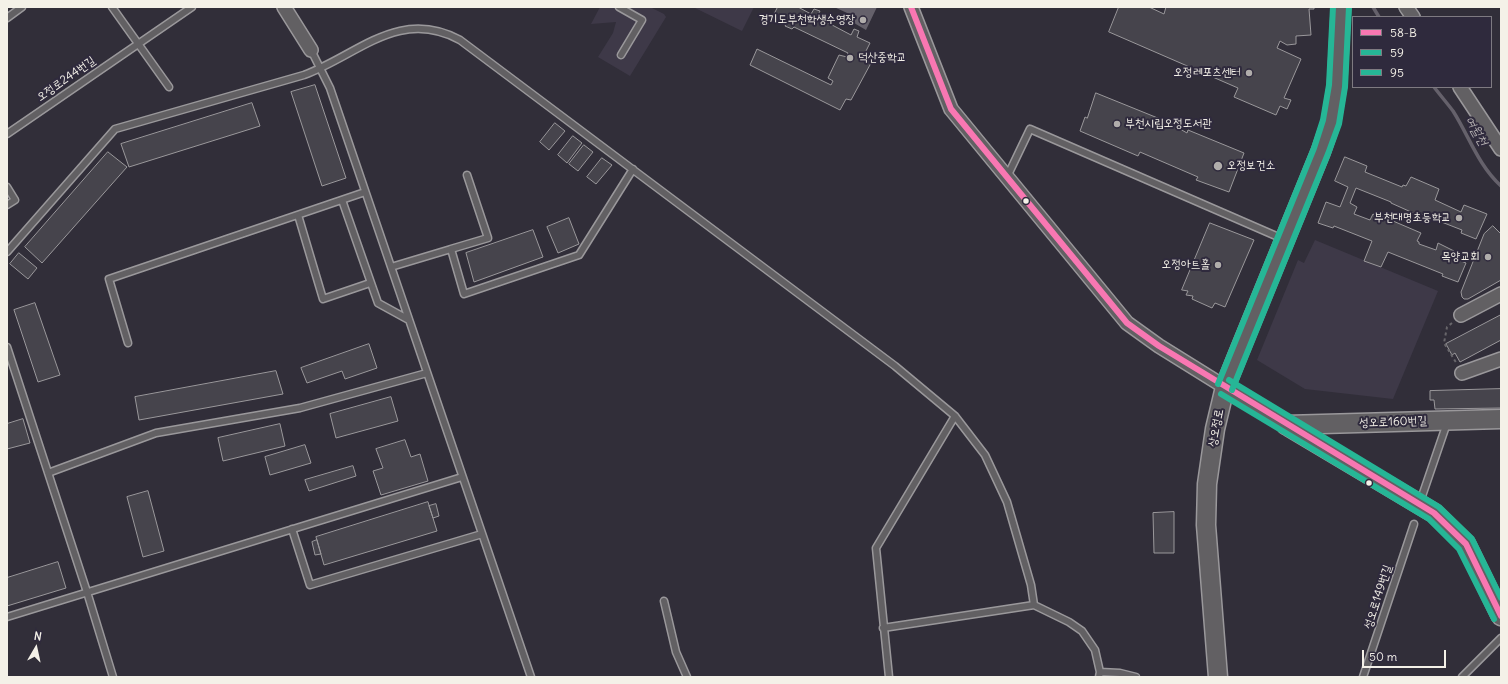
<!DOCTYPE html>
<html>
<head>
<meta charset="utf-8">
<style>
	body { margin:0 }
	#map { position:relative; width:1508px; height:684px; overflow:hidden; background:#312e39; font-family:Delius,sans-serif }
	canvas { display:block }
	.frame { position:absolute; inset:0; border:8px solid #f4f1e8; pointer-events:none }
	.legend { position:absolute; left:1352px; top:16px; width:140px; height:72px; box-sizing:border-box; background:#2f2a3d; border:1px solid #7e7a81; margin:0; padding:5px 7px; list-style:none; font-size:12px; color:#f4f1e8 }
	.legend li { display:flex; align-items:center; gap:8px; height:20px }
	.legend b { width:20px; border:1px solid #7e7a81 }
	.north { position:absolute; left:16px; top:628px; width:40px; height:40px; -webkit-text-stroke:3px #2f2a3d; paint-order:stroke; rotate:9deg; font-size:11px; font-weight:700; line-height:16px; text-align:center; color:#f4f1e8 }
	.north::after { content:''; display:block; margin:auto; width:14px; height:18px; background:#f4f1e8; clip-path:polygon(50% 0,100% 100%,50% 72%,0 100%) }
	.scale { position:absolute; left:1362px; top:650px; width:84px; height:18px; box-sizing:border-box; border:2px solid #f4f1e8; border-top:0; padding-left:5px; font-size:12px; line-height:14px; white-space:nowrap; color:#f4f1e8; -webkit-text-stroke:3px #2f2a3d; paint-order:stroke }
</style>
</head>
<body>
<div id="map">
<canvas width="1508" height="684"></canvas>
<div class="frame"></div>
<ul class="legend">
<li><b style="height:5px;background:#f877b2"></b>58-B</li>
<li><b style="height:5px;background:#26b696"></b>59</li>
<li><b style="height:5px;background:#26b696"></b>95</li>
</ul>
<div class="north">N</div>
<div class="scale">50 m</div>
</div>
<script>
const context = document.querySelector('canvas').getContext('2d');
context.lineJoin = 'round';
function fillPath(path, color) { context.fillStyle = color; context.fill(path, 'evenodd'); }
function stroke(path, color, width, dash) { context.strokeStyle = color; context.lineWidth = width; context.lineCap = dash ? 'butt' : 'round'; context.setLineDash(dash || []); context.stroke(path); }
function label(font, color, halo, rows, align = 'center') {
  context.font = font + ' Delius,"Poor Story",sans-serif'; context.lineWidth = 4; context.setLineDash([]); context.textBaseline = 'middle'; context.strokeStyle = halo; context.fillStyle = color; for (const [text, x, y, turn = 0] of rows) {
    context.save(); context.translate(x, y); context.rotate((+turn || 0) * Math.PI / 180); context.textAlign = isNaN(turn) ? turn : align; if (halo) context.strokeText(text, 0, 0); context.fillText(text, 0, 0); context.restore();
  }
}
const built = new Path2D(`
	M600,7H650L664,14L666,17L630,76L598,57L613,33L616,22L591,24Z
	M693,7H754L742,31Z
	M1315,240L1438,291L1393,399L1305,389L1257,360L1298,260L1304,263Z`);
const water = new Path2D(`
	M834,7H877L866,30L854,23L856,17Z`);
const stream = new Path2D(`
	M1373,7L1379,17
	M1434,87C1440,95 1447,103 1453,111C1469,136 1478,165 1501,186`);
const building = new Path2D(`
	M778,7H798L811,14L814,9L820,11L817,17L851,35L854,29L859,31L857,37L870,43L862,59L871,63L851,100L846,99L840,110L750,65L757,49L831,85L833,81L828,78L839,55L847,57L848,53L794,27L792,29L785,26L787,23L773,17Z
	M1119,7H1149L1164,14L1166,7H1314V9H1309L1311,35L1296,36V44L1287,45L1280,41L1277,48L1301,59L1284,98L1291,100L1287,109L1280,106L1276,115L1234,97L1238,88L1109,32Z
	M315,85L346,178L322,186L291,92Z
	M1096,93L1180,127V129L1187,133L1188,130L1244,153L1229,192L1196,180L1198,177L1140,152L1138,156L1080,131L1085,117L1087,118Z
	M252,103L260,126L129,167L121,144Z
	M555,123L565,131L549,150L540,142Z
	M573,136L582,143L567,163L558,155Z
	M584,145L593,152L578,171L569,164Z
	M108,152L127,167L42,263L25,247Z
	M1345,157L1367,166L1365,172L1402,187L1403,185L1406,186L1411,177L1439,189L1435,200L1461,212L1464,205L1487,214L1476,239L1461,233L1462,230L1421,214L1420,216L1391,203V202L1356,188L1350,203L1357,207L1354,214L1370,220L1373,214L1377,216L1379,215L1421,233L1417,241L1419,242V244L1436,250L1438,243L1454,251L1451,257L1466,263L1458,282L1442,276L1443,274L1388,252L1381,267L1364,261L1372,241L1334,226L1333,228L1318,223L1326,202L1340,207L1348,187L1335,181Z
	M602,158L612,165L596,184L587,177Z
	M569,218L579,244L558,253L547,227Z
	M1210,223L1254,240L1225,307L1215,303L1212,308L1192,299L1193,296L1186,295L1188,291L1182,290Z
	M1493,226L1501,234V280L1468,299H1464L1462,297L1461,292L1484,234Z
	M533,230L543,257L474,282L466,253Z
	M19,253L37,268L28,279L10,264Z
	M35,303L60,375L38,382L14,310Z
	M1501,315V340L1460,362L1455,353L1452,355L1446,344Z
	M369,344L377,368L345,379L342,371L307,383L301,368Z
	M276,371L283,394L139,420L135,397Z
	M1501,389V408L1435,409L1434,400H1430V391Z
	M391,397L398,421L336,438L330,414Z
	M23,419L30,443L7,449V424Z
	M280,424L285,446L223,461L218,438Z
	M405,440L411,457L420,454L428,481L381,495L373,471L383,468L376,449Z
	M305,445L311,463L270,475L265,457Z
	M353,466L356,476L309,491L305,480Z
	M148,491L164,551L143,557L127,497Z
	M428,502L437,531L324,565L316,537Z
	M436,504L439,516L433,518L429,506Z
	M1174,512V553H1154L1153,513Z
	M317,540L321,554L315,555L312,542Z
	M58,562L66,588L7,606V578Z`);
const path = new Path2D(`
	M1452,323L1447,327L1444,343L1457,364`);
const lane = new Path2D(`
	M112,7L169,87
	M619,7L642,20L621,55
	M7,18L22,7
	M311,50L330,88L531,677
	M7,134L192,7
	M1007,177L1030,129L1283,239
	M7,187L15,200L7,205
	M342,200L378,303L409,320
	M298,215L323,299L370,283
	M451,249L488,238L467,175
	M7,252L115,129L304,75C358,55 399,7 460,40L895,366L955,416L985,455L1007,502L1031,585L1034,605
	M391,267L451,249L464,294L579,255L633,169
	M128,343L109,279L365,192
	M7,347L87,592L113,677
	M48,473L156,433L300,408L427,373
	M1420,502L1447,423
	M292,529L310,585L482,534
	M664,601L676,652L687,677
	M7,617L462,477
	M883,628L1034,605L1069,622L1082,631L1095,650L1100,672L1099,677
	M1100,672L1120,673L1136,677
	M889,677L876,548L955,416
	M1363,677L1414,524
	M1462,677L1501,638`);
const street = new Path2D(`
	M284,7L311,50
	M911,7L951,109L1127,323L1159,346L1286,425
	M1406,7L1413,17
	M1460,87L1501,149
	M1461,315L1501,294
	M1462,373L1501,359`);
const secondary = new Path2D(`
	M1286,425L1434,513L1466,544L1501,616
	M1286,425L1501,419
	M1218,677L1206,525L1207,484L1215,429L1225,387L1237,357L1321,151L1331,122L1337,86L1341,7`);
const bus1 = new Path2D(`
	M911,7L951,109L1127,323L1159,346L1434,513L1466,544L1501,616`);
const bus2 = new Path2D(`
	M1232,390L1328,154L1339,124L1345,87L1349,7
	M1221,394L1429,519L1459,549L1494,619`);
const bus3 = new Path2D(`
	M1229,380L1439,507L1472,539L1501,598
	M1218,384L1314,148L1323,120L1329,85L1333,7`);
const markers = [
	[863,20,4,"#b0adab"],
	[850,58,4,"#b0adab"],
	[1249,73,4,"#b0adab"],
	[1117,124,4,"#b0adab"],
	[1218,166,5,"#b0adab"],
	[1026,201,3.5,"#f4f1e8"],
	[1459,218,4,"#b0adab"],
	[1488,257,4,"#b0adab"],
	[1218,265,4,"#b0adab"],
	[1369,483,3.5,"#f4f1e8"]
];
const poiNames = [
	["경기도부천학생수영장",855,20],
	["덕산중학교",858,58,"left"],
	["오정레포츠센터",1241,73],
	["부천시립오정도서관",1125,124,"left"],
	["오정보건소",1227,166,"left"],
	["부천대명초등학교",1451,218],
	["목양교회",1480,257],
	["오정아트홀",1210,265]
];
const streetNames = [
	["오정로244번길",66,79,-35],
	["성오로160번길",1393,422,-2],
	["상오정로",1216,428,-79],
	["성오로149번길",1378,597,-72]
];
const waterNames = [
	["여월천",1476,131,60]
];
fillPath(built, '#3e3948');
fillPath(water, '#65616b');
stroke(stream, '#65616b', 3.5);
fillPath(building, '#46444c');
stroke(building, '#9a989b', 1);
stroke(lane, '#9a989b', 9);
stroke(street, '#9a989b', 16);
stroke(secondary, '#9a989b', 21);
stroke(path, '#68666b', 2, [3, 3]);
stroke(lane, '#626063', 6);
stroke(street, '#626063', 13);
stroke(secondary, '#626063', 18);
stroke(bus1, '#f877b2', 6);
stroke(bus2, '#26b696', 6);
stroke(bus3, '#26b696', 6);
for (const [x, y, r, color] of markers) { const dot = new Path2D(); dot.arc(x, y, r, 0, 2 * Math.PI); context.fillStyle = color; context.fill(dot); stroke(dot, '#2f2a3d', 1.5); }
label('12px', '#f4f1e8', '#2f2a3d', poiNames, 'right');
label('12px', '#f4f1e8', '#2f2a3d', streetNames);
label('italic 13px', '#b6b2b2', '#2f2a3d', waterNames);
</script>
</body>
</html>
